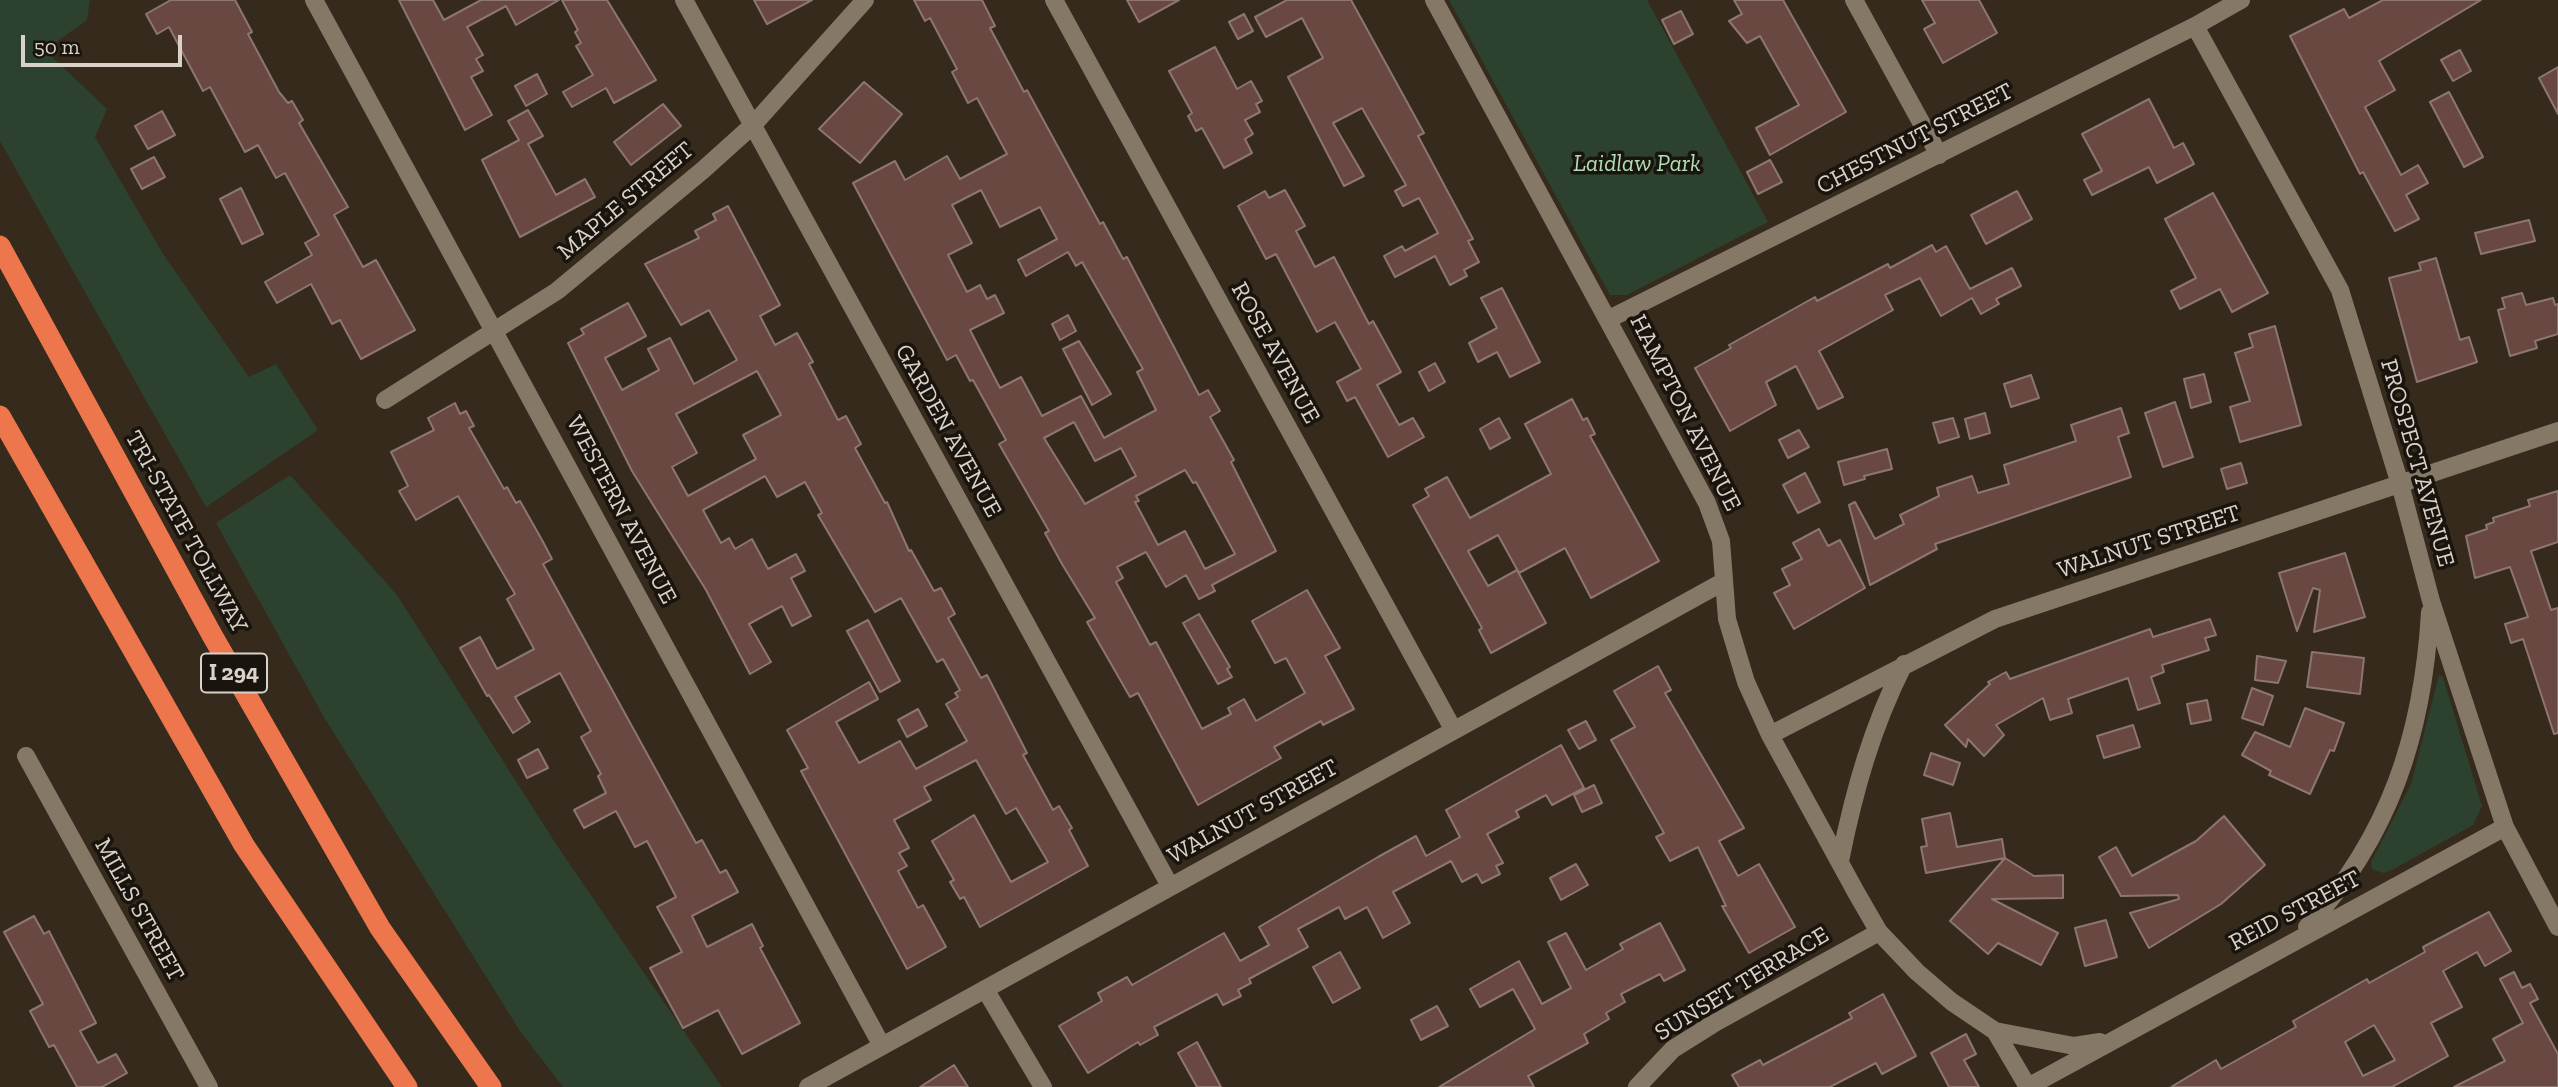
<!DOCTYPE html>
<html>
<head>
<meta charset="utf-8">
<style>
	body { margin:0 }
	#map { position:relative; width:2558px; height:1087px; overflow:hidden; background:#352a1b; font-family:"Zilla Slab",serif }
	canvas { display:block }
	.scale { position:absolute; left:21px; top:35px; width:161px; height:32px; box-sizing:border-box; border:4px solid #dad2c9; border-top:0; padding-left:9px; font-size:21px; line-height:24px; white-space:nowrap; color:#dad2c9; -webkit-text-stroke:5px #19140d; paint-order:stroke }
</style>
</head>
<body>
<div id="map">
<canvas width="2558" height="1087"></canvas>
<div class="scale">50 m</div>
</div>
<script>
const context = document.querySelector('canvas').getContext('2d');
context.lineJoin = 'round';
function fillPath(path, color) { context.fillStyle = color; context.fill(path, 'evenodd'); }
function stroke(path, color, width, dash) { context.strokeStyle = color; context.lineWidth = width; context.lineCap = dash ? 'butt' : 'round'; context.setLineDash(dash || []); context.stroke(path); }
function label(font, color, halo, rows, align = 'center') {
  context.font = font + ' "Zilla Slab",serif'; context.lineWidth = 7; context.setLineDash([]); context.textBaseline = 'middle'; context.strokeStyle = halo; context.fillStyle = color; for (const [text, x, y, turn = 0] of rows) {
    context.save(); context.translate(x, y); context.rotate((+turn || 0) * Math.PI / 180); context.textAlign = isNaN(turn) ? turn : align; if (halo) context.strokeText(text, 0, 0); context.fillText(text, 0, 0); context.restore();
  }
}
const green = new Path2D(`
	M0,0H90L87,20L45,50L107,109L95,137L163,254L249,377L276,364L318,430L206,507L0,141Z
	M1449,0H1647L1768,222L1627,295H1610Z
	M290,475L397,595L556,844L722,1087H563L520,1031L325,719L216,523Z
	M2439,675L2443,677L2482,806L2473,825L2390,871L2383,873L2372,869L2371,862L2411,784Z`);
const building = new Path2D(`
	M171,0H235L252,32L248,34L279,92L288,103L292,101L303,120L299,123L348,207L334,215L363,267L376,260L415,330L361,359L340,320L332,324L311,284L277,303L265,282L312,255L305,243L319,235L285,173L276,178L258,145L245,152L210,87L203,91L169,27L157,34L146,14Z
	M399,0H433L444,20L481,0H559L516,25L506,6L467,27L483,55L476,59L483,71L471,77L492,115L465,130Z
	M562,0H607L656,80L614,103L606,88L572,107L563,92L593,75L576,46L581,43L575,32L578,30Z
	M754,0H812L767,24Z
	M914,0H982L995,26L990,28L1024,92L1027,90L1100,224L1103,222L1123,259L1127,257L1199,395L1208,390L1220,411L1210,417L1234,460L1231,462L1276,551L1212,585L1215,591L1199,599L1186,575L1166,587L1146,552L1117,567L1123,578L1116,582L1150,645L1156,642L1202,729L1231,714L1228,708L1244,699L1256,721L1305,693L1286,658L1275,663L1252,621L1307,590L1340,648L1325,656L1354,709L1323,725L1321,721L1274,747L1281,758L1198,805L1138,693L1130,697L1087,622L1095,618L1062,564L1045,533L1049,531L999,444L1006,440L973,380L970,381L956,355L947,360L853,183L895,161L905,180L947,156L960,179L1007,154L977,98L968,103L952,72L957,69L930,18L925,21ZM981,190L1000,227L1040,207L1057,239L1018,260L1026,276L1068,252L1076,266L1082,262L1143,369L1137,372L1156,410L1104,438L1081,396L1042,416L1021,377L1000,388L970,330L1004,313L995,295L987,299L980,285L967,292L948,255L972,243L952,205ZM1074,422L1095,461L1121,448L1136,476L1085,504L1044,438ZM1185,470L1193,483L1196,482L1235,554L1205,569L1185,531L1158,545L1135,502L1139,501L1136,496Z
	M1127,0H1179L1139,22Z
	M1287,0H1351L1424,133L1418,136L1473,239L1468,241L1479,262L1464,270L1467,276L1450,285L1435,256L1395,277L1384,256L1402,246L1405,251L1438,233L1419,198L1403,206L1395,191L1406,185L1362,108L1333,123L1364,176L1344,186L1288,77L1323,58L1302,18L1266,37L1255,17Z
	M1734,0H1783L1846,112L1770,155L1756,128L1799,105L1760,36L1747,43L1729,21L1742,14Z
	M1922,0H1979L1997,33L1943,63L1924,29L1935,23Z
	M2383,0H2481L2379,61L2395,90L2365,107L2401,175L2418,165L2428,183L2406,195L2419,219L2395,231L2363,172L2360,174L2290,36L2344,9L2349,18Z
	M1681,11L1693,34L1674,44L1662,20Z
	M1244,14L1253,31L1238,39L1229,22Z
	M1215,47L1237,89L1251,81L1262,101L1256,104L1260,112L1245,120L1253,134L1245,139L1252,153L1224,168L1202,128L1196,131L1188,116L1192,113L1169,71Z
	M2460,50L2471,71L2453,81L2441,60Z
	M2558,67V114L2539,78Z
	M537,74L547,94L526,106L515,86Z
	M864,82L902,114L860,163L819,129Z
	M2449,92L2483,157L2464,167L2430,102Z
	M2149,99L2174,148L2183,143L2194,164L2157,183L2149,167L2092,195L2084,180L2102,171L2082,134Z
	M663,104L681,126L631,165L614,142Z
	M528,110L543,136L528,144L556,195L585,179L595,197L520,237L482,160L519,140L508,121Z
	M162,111L175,135L148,149L135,126Z
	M154,157L165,177L142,189L131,169Z
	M1770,160L1782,182L1758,194L1747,172Z
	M241,188L263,234L242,244L220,199Z
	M1285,190L1305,226L1296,231L1315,267L1334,257L1369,324L1373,321L1401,372L1377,385L1399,425L1413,418L1424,437L1388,457L1355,397L1347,401L1337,382L1361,369L1335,322L1317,332L1276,254L1266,259L1238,206L1265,191L1269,198Z
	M2017,191L2032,219L1986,244L1971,215Z
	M2213,193L2268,293L2232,312L2220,289L2180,309L2171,291L2196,278L2165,219Z
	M728,206L780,305L760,316L775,345L797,333L813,362L809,364L838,420L846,416L861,444L855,448L885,503L887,502L909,551L911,550L934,591L941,588L955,614L948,618L981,678L987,675L1027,753L1023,755L1053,810L1059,806L1072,828L1069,830L1088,866L980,927L964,897L960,899L950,882L954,880L932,841L974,815L1011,882L1048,862L1016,808L1006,814L976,760L924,787L931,800L894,820L909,848L899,853L907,866L898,871L918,908L923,905L946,947L907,969L801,771L808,768L787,730L869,682L878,699L836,722L859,763L900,741L916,769L967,741L946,704L958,697L955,693L960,690L943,659L937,662L901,598L875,612L818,515L822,513L805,482L777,497L765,476L703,510L721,543L729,538L735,549L752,539L768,569L796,554L805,571L791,578L811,616L792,626L782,606L749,624L771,662L750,674L706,590L632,471L568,343L584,334L581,329L628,303L646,336L605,358L622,390L659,370L648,349L670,338L694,384L737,360L709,310L681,325L645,264L699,238L695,231L716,220L713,214ZM757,371L781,415L743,435L756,459L688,496L672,467L697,453L676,414Z
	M2529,220L2535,241L2481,254L2475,233Z
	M1932,245L1936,252L1946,246L1970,289L2012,268L2021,286L1996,299L1999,304L1981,314L1972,298L1941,316L1920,278L1885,295L1893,310L1819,351L1843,397L1818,409L1796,366L1766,382L1776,405L1730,431L1695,368L1731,348L1729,345L1815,297L1817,301L1888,264L1890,268Z
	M2436,258L2460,340L2469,337L2477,362L2417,382L2389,278L2421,270L2419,263Z
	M1502,288L1540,362L1510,377L1497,352L1478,362L1469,343L1497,328L1481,298Z
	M2522,293L2526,305L2553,298L2555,305L2558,304V334L2535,341L2537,348L2510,356L2498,310L2505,308L2502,298Z
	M1068,315L1076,331L1060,340L1052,324Z
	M2275,326L2301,425L2240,442L2230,407L2250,401L2235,353L2253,347L2249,334Z
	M1079,341L1111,394L1092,405L1063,349Z
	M1435,363L1445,382L1429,391L1419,372Z
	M2204,374L2211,402L2191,408L2184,379Z
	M2031,375L2039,398L2011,407L2004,384Z
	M1572,399L1583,420L1587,418L1595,434L1590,436L1659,561L1591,598L1565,548L1519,573L1498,535L1468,551L1488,586L1517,570L1546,623L1491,653L1479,630L1482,628L1413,505L1429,496L1425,489L1447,477L1470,518L1551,474L1525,424Z
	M2175,402L2193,457L2163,467L2145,413Z
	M455,403L460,414L466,411L474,426L469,428L504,489L507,487L516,503L520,501L542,540L552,559L543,564L696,843L702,840L720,873L726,870L738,892L692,916L707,947L752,924L763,946L760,948L800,1023L742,1054L718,1010L683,1028L650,968L682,952L657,907L676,897L647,841L635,847L616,811L584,828L574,810L606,793L598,776L601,774L581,737L591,731L560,673L515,697L530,722L513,733L489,695L487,696L460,648L480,637L497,669L534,649L507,599L515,594L458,496L416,520L399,491L408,486L391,452L434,430L428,418Z
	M2121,408L2129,433L2118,437L2131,477L1935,544L1937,549L1870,585L1849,505L1855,502L1875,539L1904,524L1900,515L1939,496L1937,488L1972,476L1978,493L2009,484L2004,465L2076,441L2071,425Z
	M1985,413L1990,433L1970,439L1965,419Z
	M1499,418L1510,438L1490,449L1480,429Z
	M1953,418L1959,437L1939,443L1933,423Z
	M1799,430L1809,447L1788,458L1779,440Z
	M1887,449L1892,469L1864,476L1865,479L1844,485L1838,462Z
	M2241,463L2247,483L2227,489L2221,469Z
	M1805,473L1820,502L1798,513L1783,485Z
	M2558,491V542L2531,551L2551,610L2558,608V733L2554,734L2523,639L2511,643L2505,624L2528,617L2510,567L2475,578L2466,536L2487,529L2486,525L2494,522L2493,518L2530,506L2528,500Z
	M1819,529L1828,546L1840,540L1865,588L1794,629L1774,593L1790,585L1782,569L1802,559L1793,543Z
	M2345,553L2365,617L2314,632L2320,590L2313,588L2297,631L2279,573Z
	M1199,614L1230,667L1227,669L1232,677L1218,684L1183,623Z
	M2210,619L2216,635L2205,638L2209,650L2162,665L2164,672L2151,677L2160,703L2138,710L2128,678L2068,699L2072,713L2050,720L2043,698L1996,725L2004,735L1984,756L1968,739L1966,747L1945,725L1990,684L1988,682L2006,672L2010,679L2150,629L2153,637Z
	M868,620L900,681L880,692L847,631Z
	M2312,652L2364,658L2360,694L2307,687Z
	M2257,656L2286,661L2278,683L2255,680Z
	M1658,666L1671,690L1665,693L1744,828L1719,841L1738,876L1759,864L1795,927L1749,953L1722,906H1726L1698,847L1670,861L1656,837L1664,833L1611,740L1635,727L1614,691Z
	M2252,688L2273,696L2263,725L2242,718Z
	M2207,700L2211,720L2191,724L2187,704Z
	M2305,708L2344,723L2334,751L2330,750L2310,794L2269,775L2271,771L2242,755L2255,732L2290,747Z
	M918,709L927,726L907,737L898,720Z
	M1586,721L1596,740L1579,749L1568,730Z
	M2133,725L2140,747L2104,758L2097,736Z
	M1561,745L1584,788L1552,805L1546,795L1516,811L1519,817L1487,834L1503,863L1496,866L1500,874L1482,883L1477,874L1462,882L1451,861L1393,892L1410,923L1383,938L1367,907L1345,919L1339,907L1298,929L1308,947L1249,979L1251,983L1238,990L1241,996L1223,1005L1217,994L1154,1027L1158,1035L1140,1045L1138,1042L1088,1073L1059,1026L1102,1001L1098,993L1127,977L1132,985L1224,933L1240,961L1269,945L1259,927L1378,857L1416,836L1426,856L1460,837L1446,810Z
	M538,749L548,768L527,778L518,760Z
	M1931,753L1960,763L1953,785L1924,775Z
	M1594,785L1602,803L1582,812L1574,795Z
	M1950,813L1957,847L2002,839L2005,858L1926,873L1921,847L1927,846L1922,819Z
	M2224,816L2265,865L2221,904L2149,948L2130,913L2179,899L2178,895L2121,896L2099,857L2116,847L2132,876L2196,841Z
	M2005,858L2034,876L2063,875V898L1992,899L2058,933L2041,965L1998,943L1988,954L1950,921Z
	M1576,864L1588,885L1561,900L1550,878Z
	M2489,912L2511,951L2485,966L2477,952L2443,971L2462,1007L2431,1023L2448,1056L2403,1081L2392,1087H2171L2216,1060L2221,1069L2296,1027L2293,1021L2367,979L2369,983L2425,952L2423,947ZM2374,1025L2395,1060L2363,1076L2345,1042Z
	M34,916L44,934L49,931L96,1023L80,1031L98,1063L116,1054L127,1073L102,1087H77L54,1045L49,1047L30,1011L43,1004L4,932Z
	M2106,920L2117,957L2085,966L2075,928Z
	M1660,923L1685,970L1664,981L1660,974L1621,994L1625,1002L1606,1013L1609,1019L1584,1034L1588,1043L1528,1076L1534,1087H1439L1535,1029L1513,989L1480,1007L1470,989L1519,961L1542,1004L1571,988L1548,942L1566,933L1586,970L1623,949L1620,944Z
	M1340,952L1360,988L1333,1003L1313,967Z
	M2514,972L2522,988L2530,984L2538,999L2530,1003L2558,1054V1087H2454L2505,1061L2493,1039L2523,1023L2500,979Z
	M1883,994L1916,1056L1882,1074L1876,1063L1830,1087H1739L1732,1075L1760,1060L1763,1065L1852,1018L1849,1013Z
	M1437,1006L1448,1026L1421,1040L1411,1020Z
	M1966,1034L1976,1054L1964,1060L1979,1087H1949L1931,1053Z
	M1197,1042L1221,1087H1197L1178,1053Z
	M954,1065L968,1087H920Z`);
const street = new Path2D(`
	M314,0L882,1046
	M684,0L1170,886
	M1054,0L1453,729
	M1434,0L1707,503L1721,541L1727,619L1746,682L1770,735L1857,894L1879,932L1917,972L1952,1002L1995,1031L2028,1087
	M1854,0L1939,155
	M2195,26L2340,290L2400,484L2431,601L2505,827L2558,927
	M1609,319L2195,26L2241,0
	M385,400L557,291L703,170L753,125L865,0
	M1770,735L1995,619L2558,431
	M26,756L209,1087
	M1840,861C1854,791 1872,727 1904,664
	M2307,927C2390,836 2423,734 2430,612
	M985,989L1043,1087
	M1995,1031L2074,1046L2100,1042
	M808,1087L1723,582
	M1637,1087L1673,1049L1713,1024L1879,932
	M2028,1087L2505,827`);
const highway = new Path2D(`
	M0,246L212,635L380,928L491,1087
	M0,416L244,845L407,1087`);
const shields = [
	[234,673,66]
];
const shieldNames = [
	["I 294",234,673]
];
const streetNames = [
	["CHESTNUT STREET",1915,139,-27],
	["MAPLE STREET",626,201,-40],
	["ROSE AVENUE",1275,353,61],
	["HAMPTON AVENUE",1685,413,63],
	["GARDEN AVENUE",948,431,61],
	["PROSPECT AVENUE",2417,463,74],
	["WESTERN AVENUE",621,510,62],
	["TRI-STATE TOLLWAY",186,532,61],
	["WALNUT STREET",2149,542,-18],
	["WALNUT STREET",1253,812,-29],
	["MILLS STREET",139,910,61],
	["REID STREET",2295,911,-28],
	["SUNSET TERRACE",1742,984,-31]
];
const parkNames = [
	["Laidlaw Park",1637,164]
];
fillPath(green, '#2c422f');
fillPath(building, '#694841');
stroke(building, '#8d7671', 2);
stroke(street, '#857867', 18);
stroke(highway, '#ee764c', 21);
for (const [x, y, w] of shields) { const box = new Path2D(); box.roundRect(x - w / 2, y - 19.5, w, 39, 5); context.fillStyle = '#19140d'; context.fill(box); stroke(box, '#dad2c9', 2); }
label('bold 23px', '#dad2c9', null, shieldNames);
label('24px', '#dad2c9', '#19140d', streetNames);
label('italic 24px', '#afdfb4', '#19140d', parkNames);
</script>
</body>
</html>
